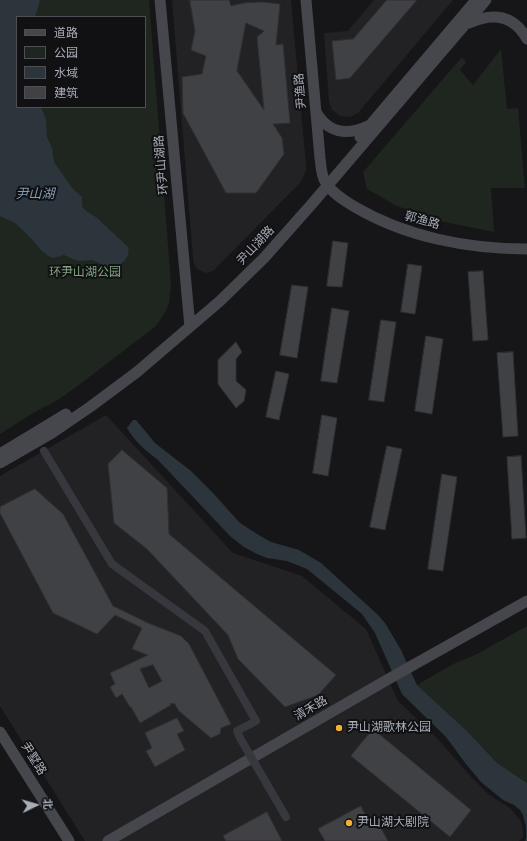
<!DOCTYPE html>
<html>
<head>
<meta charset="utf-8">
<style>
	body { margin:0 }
	#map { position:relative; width:527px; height:841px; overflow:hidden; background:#161618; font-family:Poppins,"Noto Sans SC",sans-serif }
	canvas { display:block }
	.legend { position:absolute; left:16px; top:16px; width:130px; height:92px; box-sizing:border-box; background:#111113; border:1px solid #4d4f55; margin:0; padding:5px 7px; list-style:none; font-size:12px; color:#a8adb8 }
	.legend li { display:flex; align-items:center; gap:8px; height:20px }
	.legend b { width:20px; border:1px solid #4d4f55 }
	.north { position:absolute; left:16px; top:785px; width:40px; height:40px; -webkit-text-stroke:3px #111113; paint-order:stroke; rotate:85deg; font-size:11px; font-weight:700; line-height:16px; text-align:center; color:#a8adb8 }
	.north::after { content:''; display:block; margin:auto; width:14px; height:18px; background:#a8adb8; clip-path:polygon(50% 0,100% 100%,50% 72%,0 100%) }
</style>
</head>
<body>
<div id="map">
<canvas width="527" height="841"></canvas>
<ul class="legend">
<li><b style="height:5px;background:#45474d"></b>道路</li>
<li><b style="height:11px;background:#1e261f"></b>公园</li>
<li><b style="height:11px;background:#2c353c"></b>水域</li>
<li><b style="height:11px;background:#404145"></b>建筑</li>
</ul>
<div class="north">北</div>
</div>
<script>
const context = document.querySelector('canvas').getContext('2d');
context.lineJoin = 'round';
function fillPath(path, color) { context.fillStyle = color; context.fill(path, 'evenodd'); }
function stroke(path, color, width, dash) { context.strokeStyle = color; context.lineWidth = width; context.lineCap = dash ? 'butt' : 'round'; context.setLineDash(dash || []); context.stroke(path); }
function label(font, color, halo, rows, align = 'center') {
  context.font = font + ' Poppins,"Noto Sans SC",sans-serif'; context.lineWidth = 4; context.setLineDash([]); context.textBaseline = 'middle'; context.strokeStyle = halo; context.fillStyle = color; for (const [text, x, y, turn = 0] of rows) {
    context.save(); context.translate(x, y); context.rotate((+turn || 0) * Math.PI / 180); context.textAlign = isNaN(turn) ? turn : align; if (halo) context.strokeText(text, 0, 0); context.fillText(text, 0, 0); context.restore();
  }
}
const built = new Path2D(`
	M172,0H291L306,165V171L300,183L213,271L206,273L197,269L194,264L193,258Z
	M374,0H453L358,113L350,117L340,116L332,110L329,102L324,33L348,31Z
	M106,415L233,553L302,576L366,629L398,701L437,738L471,777L488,794L510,808L521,821L523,831V837L519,841H85L0,706V476Z`);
const green = new Path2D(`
	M0,0H149L171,284L169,303L166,311L156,326L79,385L58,400L33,413L0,434ZM17,17H145V107H17Z
	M501,49L507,109L518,108L525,188H491L494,232L435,220L397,206L367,189L363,172L462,57L466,62L460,70L473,85Z
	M527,626V783L497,763L467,731L417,685L453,664L477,654Z`);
const water = new Path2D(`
	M0,0H40L35,17H17V107H41L46,119L47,137L52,148L54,162L72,188L82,197V206L85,210L97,218L128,247C131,255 124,263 116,267H108L92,260L78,261L64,255L53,258L48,256L42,251L26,233L15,223L0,216Z
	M133,420H136L155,443L191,471L213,493L240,523L257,534L271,542L299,550L321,563L377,614L385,623L401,650L417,685L467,731L497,763L527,783V841H525L526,838V827L523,815L520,810L514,805L503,800L481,782L466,764L446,737L402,694L375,633L362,614L307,569L287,561L267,558L257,554L244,547L231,537L157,459C145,451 134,440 127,428Z`);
const building = new Path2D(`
	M190,0H229L231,6L244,3L262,2L280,4L276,45L283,44L290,123L273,124L282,138L284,154L256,193H226L183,113L182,77L202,74L206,56L191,50L195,32ZM246,23L264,31L257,37L264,110L237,71Z
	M387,0H417L350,78L336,80L332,41L353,39Z
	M333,241L348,243L342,287L327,286Z
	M408,264L422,266L415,314L401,312Z
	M483,271L488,340L473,341L468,272Z
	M292,285L308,287L297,358L280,355Z
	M332,308L349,311L337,383L321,381Z
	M381,320L396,322L384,402L369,400Z
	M426,336L443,339L432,414L415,411Z
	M236,342L242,352L236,359V381L246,390L244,401L236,408L218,384V360Z
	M513,352L518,436L503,437L497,353Z
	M276,371L289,374L279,420L266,417Z
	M322,415L337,418L328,476L313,473Z
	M387,446L402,449L385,530L370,527Z
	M122,450L167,488L169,534L336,675L318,695L285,707L238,659L228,635L147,549L114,523L108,464Z
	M521,456L526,538L512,539L507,457Z
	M442,474L457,477L443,571L428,569Z
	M35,489L63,514L113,606L148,623L181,636L189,644L231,724L221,728L220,734L211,738L179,711L174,703L171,704L170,703L171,705L140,723L131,707H130L122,694L116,698L110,687L115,684L110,673L148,655L132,649L142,628L115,615L97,634L53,613L0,513V507ZM153,665L162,681L149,688L140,669Z
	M177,718L184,731L177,734L185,750L155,767L146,751L152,748L145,733Z
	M373,729L471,810L450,837L351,756Z
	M361,806L370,825L377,821L388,841H325L318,829Z
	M267,812L282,841H226L223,836Z`);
const street = new Path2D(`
	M44,451L112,564L205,631L256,721L237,731L240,738
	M268,786L286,817`);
const secondary = new Path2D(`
	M160,0L190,327
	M306,0L320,158C321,165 321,175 325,181C330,192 345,201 355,207C406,237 468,249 527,249
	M469,23C493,12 514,15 527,39
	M316,112C328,133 347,136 368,126
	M360,137L476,0
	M0,454L66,414
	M0,463L52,433L90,407L137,372L220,301L264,258L311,205L486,0
	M0,732L69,841
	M108,841L392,677L527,601`);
const streetBridge = new Path2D(`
	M240,738L268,786`);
const markers = [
	[339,728,4,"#f2b134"],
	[349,823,4,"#f2b134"]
];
const streetNames = [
	["尹渔路",301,91,-95],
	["环尹山湖路",162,165,-95],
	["郭渔路",422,221,16],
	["尹山湖路",256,246,-47],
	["清禾路",311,709,-30],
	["尹墅路",33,759,58]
];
const parkNames = [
	["环尹山湖公园",85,273]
];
const poiNames = [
	["尹山湖歌林公园",347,728],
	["尹山湖大剧院",357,823]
];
const waterNames = [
	["尹山湖",35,195]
];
fillPath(built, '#222225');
fillPath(green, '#1e261f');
fillPath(water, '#2c353c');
fillPath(building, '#404145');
stroke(building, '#303034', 1);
stroke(street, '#37383d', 8);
stroke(secondary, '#45474d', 11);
stroke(streetBridge, '#37383d', 8);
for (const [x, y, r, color] of markers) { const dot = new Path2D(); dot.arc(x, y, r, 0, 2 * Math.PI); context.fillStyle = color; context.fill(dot); stroke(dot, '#111113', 1.5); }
label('12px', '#a8adb8', '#111113', streetNames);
label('12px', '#7fa381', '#111113', parkNames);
label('12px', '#a8adb8', '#111113', poiNames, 'left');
label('italic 13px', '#7f9bb3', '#111113', waterNames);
</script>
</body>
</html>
